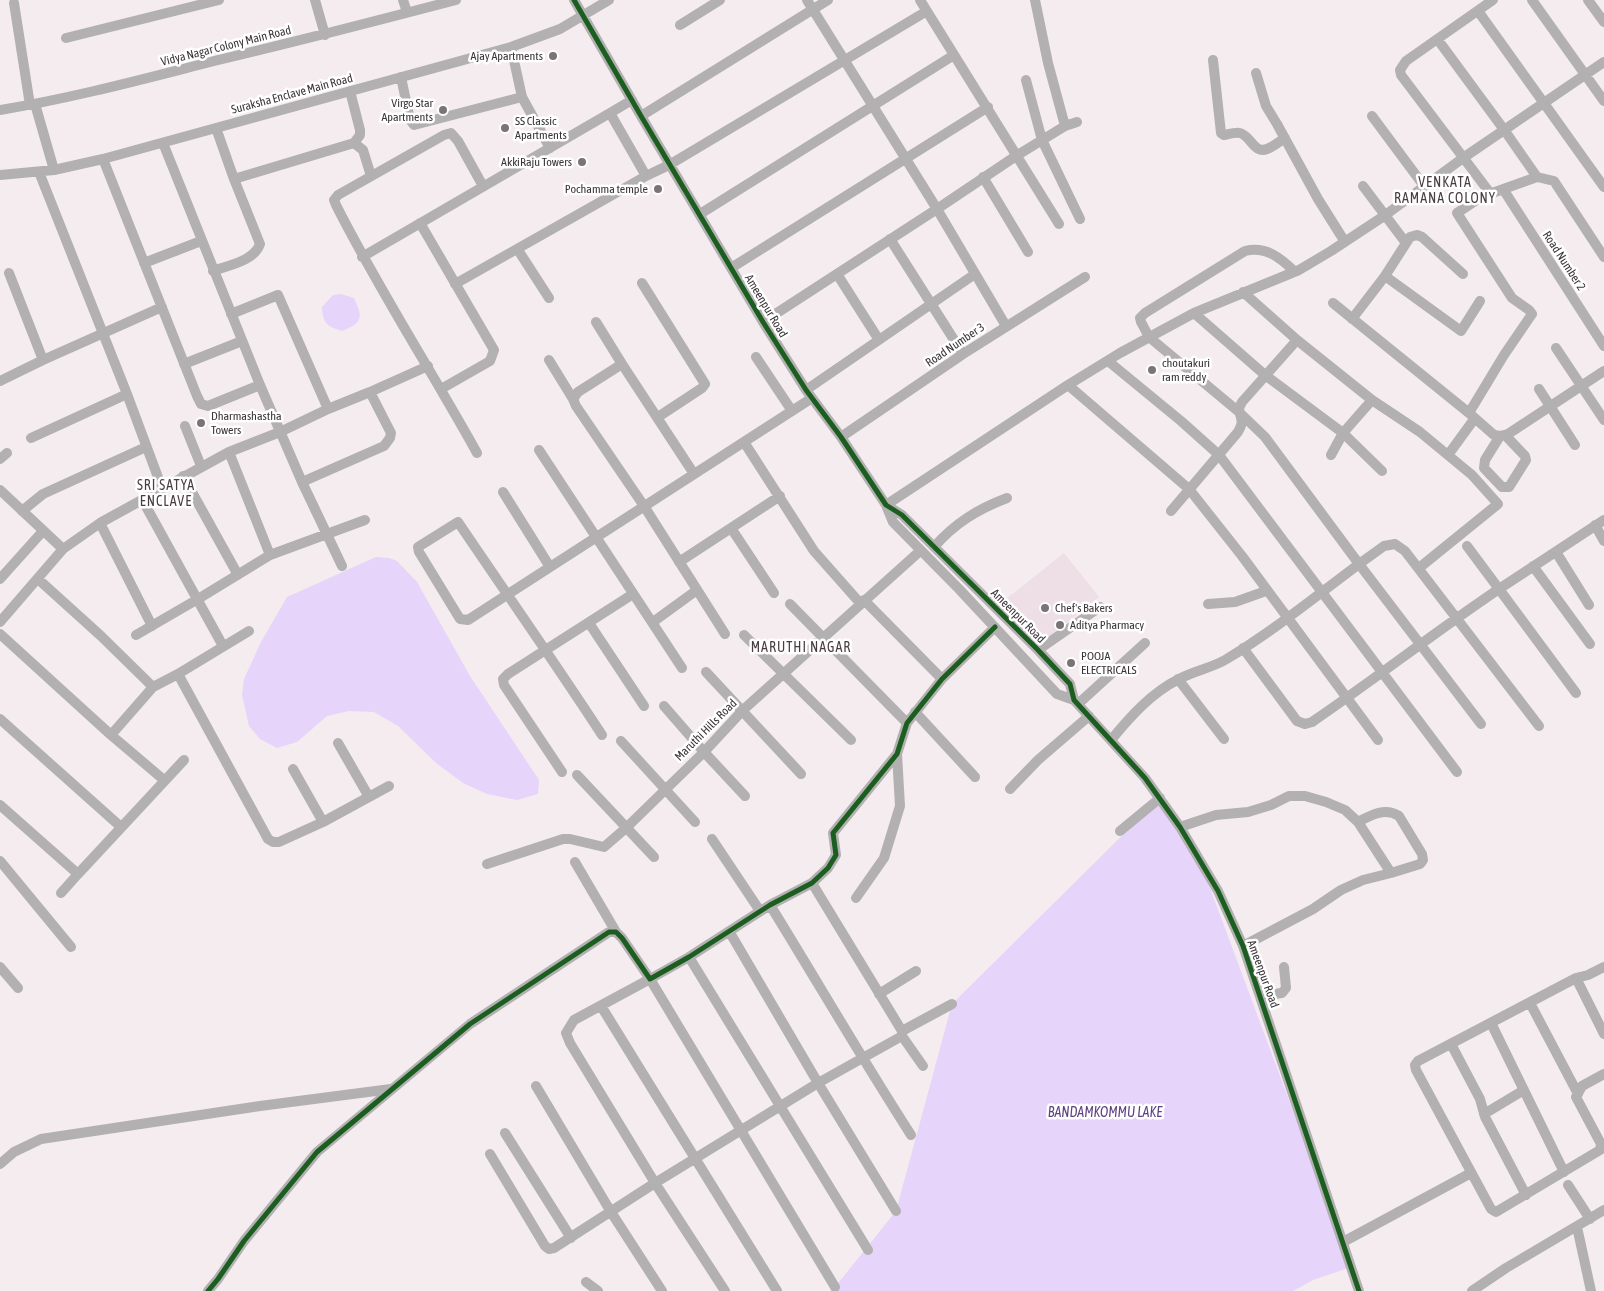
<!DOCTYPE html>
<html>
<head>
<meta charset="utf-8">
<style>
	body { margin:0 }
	canvas { display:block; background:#f4ecef }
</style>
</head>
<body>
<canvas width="1604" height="1291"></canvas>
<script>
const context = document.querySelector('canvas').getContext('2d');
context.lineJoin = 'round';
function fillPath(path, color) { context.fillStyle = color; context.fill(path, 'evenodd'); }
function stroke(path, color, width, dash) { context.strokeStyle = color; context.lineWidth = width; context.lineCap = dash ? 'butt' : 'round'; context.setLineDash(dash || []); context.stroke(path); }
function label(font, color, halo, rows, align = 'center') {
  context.font = font + ' "Asap Condensed",sans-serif'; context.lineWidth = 5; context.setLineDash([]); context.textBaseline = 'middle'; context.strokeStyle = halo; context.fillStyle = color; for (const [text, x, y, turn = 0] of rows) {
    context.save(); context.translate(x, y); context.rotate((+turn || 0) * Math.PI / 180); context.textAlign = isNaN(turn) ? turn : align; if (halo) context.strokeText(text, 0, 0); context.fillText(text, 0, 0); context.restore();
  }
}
const built = new Path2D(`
	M1064,553L1099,597L1040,644L1005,600Z`);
const water = new Path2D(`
	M341,294L354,298C363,317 363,323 342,331C327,326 323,324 322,307L333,295Z
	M376,557L389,558L397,561L417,582L470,676L539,780L538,794L517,800L487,794L463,783L436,763L398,726L374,712L349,711L327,716L297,742L277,748L260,739L249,726L242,695L244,679L261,642L287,597Z
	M1160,798L1200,861L1351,1267L1313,1280L1293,1291H830L835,1287L896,1211L952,1004Z`);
const minor = new Path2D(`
	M315,0L325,35
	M403,0L407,12
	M574,0L641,116L763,322L806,390L841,437L886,505L902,515L1038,650L1070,684L1074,700L1145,778L1180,827L1218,891L1243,946L1359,1291
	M807,0L937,209L1006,326
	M920,0L1059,224
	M1035,0L1048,63L1065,126
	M1532,0L1604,101
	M1588,0L1604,22
	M14,3L30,105
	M1478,11L1604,187
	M680,25L720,0
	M66,38L219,0
	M1438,40L1505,131L1537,177L1554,181L1604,257
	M1213,60L1221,133L1224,135C1229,134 1236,132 1240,133C1251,136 1254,154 1267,149C1273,147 1280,141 1285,138
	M1256,73L1266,106L1277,124L1318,199L1345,242
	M401,77L410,120L414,125L522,97L511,47
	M1026,80L1042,140L1080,219
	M522,97L550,148
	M35,104L54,170
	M0,110C73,98 143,79 214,61C295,42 376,21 456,0
	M610,113L632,100
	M641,116L828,0
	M1372,116L1424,186
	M163,143L260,385L302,482L342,566
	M354,143L363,150L371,176
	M103,159L197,396L201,404L208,406L260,385
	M39,172L127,394L162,488
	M0,175L54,170L103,159L511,47L560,29L609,0
	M983,177L1028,252
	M234,179L354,143L360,135V130L350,91
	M1363,186L1406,243
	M1503,189L1604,346
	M1490,193L1401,75L1400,70L1406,61L1493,0
	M700,214L954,55
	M420,223L494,350L490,361L441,389
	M890,239L963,354
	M518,250L549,298
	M362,257L610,113L646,176
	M144,263L201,241
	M731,268L988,107
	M213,271C229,265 254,261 260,244L234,179L216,128
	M9,273L43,360
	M837,274L879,340
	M1385,276L1461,331L1480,301
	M642,283L705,384L702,388L658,417
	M455,284L646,176L669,165L927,11
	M1243,292L1297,340L1372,400L1420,432L1472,475L1498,504L1419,568
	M1333,303L1469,413L1494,435L1500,436L1508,434L1604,371
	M1194,313L1265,375L1343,433L1382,471
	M231,314L278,295L328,409
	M1352,319L1385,276L1410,237L1417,235L1422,237L1463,274
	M596,322L622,364L694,474
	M763,322L937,209L1016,156L1065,126L1077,122
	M1556,348L1604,420
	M756,357L792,411
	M549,360L573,399
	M1108,361L1181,421L1219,455L1457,772
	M184,364L242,341
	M622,364L578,392L573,399L576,406L644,506L725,634
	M0,381L43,360L162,307
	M1068,385L1189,489L1242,556L1378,740
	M1539,389L1575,445
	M806,390L975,274
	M1469,413L1504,355L1532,314L1529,310L1512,298L1457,213L1481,197L1537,177
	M185,426L201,466
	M1500,436L1485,460L1484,468L1502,487H1509L1526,460L1525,456L1505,435
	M841,437L963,354L1085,277
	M31,438L127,394
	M744,442L814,551L860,603
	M539,450L682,668
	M229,452L270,555
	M477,453C431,370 379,290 336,205L334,200L338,195L444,135L451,133L458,141L483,186
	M1331,455L1343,433L1372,400
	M1448,455L1475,418
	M0,459L7,453
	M183,476L238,575
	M302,482L384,446L390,438L391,433L370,392
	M0,490L63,549
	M503,492L550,567
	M143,501L223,646
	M886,505L1068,385L1120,353L1194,313L1299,270L1331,251L1384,216L1463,158L1604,62
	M886,505L893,522L959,589L1057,694L1074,700
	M22,511L43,494L146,447
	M1171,511L1238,432C1245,420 1240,420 1239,408L1242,402L1297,340
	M100,523L152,626
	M1595,525L1604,541
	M731,528L774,593
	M934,547C955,523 978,509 1007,498
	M1556,552L1589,605
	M679,562L780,496
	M1533,566L1590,644
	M0,579L43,531
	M38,579L101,636L153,687
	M864,600L942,679
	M790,604L907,723
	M1208,604L1235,602L1266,591
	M0,622L63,549L100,523L229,452L280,432L328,409L370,392L428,366
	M653,622L697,590
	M589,623L644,706
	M0,634L111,735L164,780
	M136,635L198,599L270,555L365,520
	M744,635L851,740
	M1243,648L1297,721L1305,724L1312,722C1375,679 1435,632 1499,589L1467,546
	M1038,650L1100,607
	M706,672L801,774
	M178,674L268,839L273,842H279L323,822L389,786
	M1178,679L1224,739
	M1576,693L1499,589L1604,520
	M1078,704L1145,643
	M664,706L704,752L745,796
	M915,712L975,777
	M0,719L121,827
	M1481,724L1359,564L1384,546L1395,544L1405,551L1539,726
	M111,735L153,687L178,674L249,631
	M602,735C555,663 506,593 458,522L418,547L419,552L460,619L468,620C583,546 697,472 812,398
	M1111,740C1130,717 1151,693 1179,679C1194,671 1211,668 1225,660C1272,632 1315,597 1359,564L1265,437L1239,412L1149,337L1141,322L1140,318L1145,313L1245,251C1266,246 1281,258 1295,272
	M621,741L695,822
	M338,743L369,797
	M293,769L323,822
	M562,772L504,685L503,679L508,674L633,594
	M577,775L654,857
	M1010,789L1038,760L1089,716
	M0,805L78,874L61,893
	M1180,827L1216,815L1248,812L1271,805L1289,796H1305L1326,802L1345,810L1358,822L1391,873
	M1120,831L1160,798
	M712,839L760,911
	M0,861L71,947
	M575,862L616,932
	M487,864L563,839H570L604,847L626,828L704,752L743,710L920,551
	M78,874L184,760
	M856,898L884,858L900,806L897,754
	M770,905C817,981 862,1059 911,1135
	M729,931L818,1083L896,1211
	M1243,946L1313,909L1341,890L1363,880L1391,873L1420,864L1423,860L1422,854L1399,816C1385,807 1371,815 1358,822
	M689,957L868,1250
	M0,967L18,988
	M1604,967L1588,975L1576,978L1418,1061L1415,1065L1416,1070L1491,1209L1496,1212L1600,1150L1601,1144L1576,1097L1582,1086L1604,1074
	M1576,978L1604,1034
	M879,994L916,971
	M1260,996L1282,993L1286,988L1284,967
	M1530,1003L1578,1094
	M601,1006L777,1291
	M1491,1023L1564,1172
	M902,1031L952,1004
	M902,1036L923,1066
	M1451,1044L1480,1099L1485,1117L1526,1195
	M536,1086L611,1212L662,1291
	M1484,1114L1524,1090
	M505,1133L571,1238
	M490,1154L545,1246L549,1249L554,1248L655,1183L570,1043L566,1033L574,1020L650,979L835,1287
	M0,1164L14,1152L41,1139L260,1106L391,1089
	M1568,1185L1590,1219
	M1577,1227L1591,1291
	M1343,1242L1471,1173
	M586,1282L598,1291
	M208,1291L218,1279L244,1241L317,1152L470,1024L609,932H616L622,938L650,979L689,957L770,905L812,883L828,868L836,855L833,833L897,754L907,723L942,679L995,627
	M725,1291L655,1183L818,1083L902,1036V1031L812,883
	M1472,1291L1506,1268L1604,1210`);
const cycleway = new Path2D(`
	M574,0L641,116L763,322L806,390L841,437L886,505L902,515L1038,650L1070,684L1074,700L1145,778L1180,827L1218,891L1243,946L1359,1291
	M208,1291L218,1279L244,1241L317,1152L470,1024L609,932H616L622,938L650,979L689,957L770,905L812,883L828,868L836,855L833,833L897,754L907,723L942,679L995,627`);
const markers = [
	[553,56,5,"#7b7477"],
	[443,110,5,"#7b7477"],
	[505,128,5,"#7b7477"],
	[582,162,5,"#7b7477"],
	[658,189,5,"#7b7477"],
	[1152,370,5,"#7b7477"],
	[201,423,5,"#7b7477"],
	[1045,608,5,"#7b7477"],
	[1060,625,5,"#7b7477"],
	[1071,663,5,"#7b7477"]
];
const streetNames = [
	["Vidya Nagar Colony Main Road",226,46,-14],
	["Suraksha Enclave Main Road",292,94,-15],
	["Road Number 2",1564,261,57],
	["Ameenpur Road",766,306,59],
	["Road Number 3",955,345,-34],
	["Ameenpur Road",1018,616,45],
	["Maruthi Hills Road",706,730,-45],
	["Ameenpur Road",1263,974,70]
];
const poiNames = [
	["Ajay Apartments",543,56,"right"],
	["Virgo Star",433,103,"right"],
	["Apartments",433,117,"right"],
	["SS Classic",515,121],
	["Apartments",515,135],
	["AkkiRaju Towers",572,162,"right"],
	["Pochamma temple",648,189,"right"],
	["choutakuri",1162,363],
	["ram reddy",1162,377],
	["Dharmashastha",211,416],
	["Towers",211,430],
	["Chef's Bakers",1055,608],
	["Aditya Pharmacy",1070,625],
	["POOJA",1081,656],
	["ELECTRICALS",1081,670]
];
const neighbourhoodNames = [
	["VENKATA",1445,183],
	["RAMANA COLONY",1445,199],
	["SRI SATYA",166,486],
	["ENCLAVE",166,502],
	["MARUTHI NAGAR",801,648]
];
const waterNames = [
	["BANDAMKOMMU LAKE",1105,1113]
];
fillPath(built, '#eedee5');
fillPath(water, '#e6d4fa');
stroke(minor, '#b3b0b2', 10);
stroke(cycleway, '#1b5e20', 5);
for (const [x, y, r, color] of markers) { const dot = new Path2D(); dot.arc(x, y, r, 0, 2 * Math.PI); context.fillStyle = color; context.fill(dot); stroke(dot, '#fff', 2); }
label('12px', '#3a3437', '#fff', streetNames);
label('12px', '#3a3437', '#fff', poiNames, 'left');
context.letterSpacing = '1px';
label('14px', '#493d43', '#fff', neighbourhoodNames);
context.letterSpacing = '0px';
label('italic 14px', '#5f4282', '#fff', waterNames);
</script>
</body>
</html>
